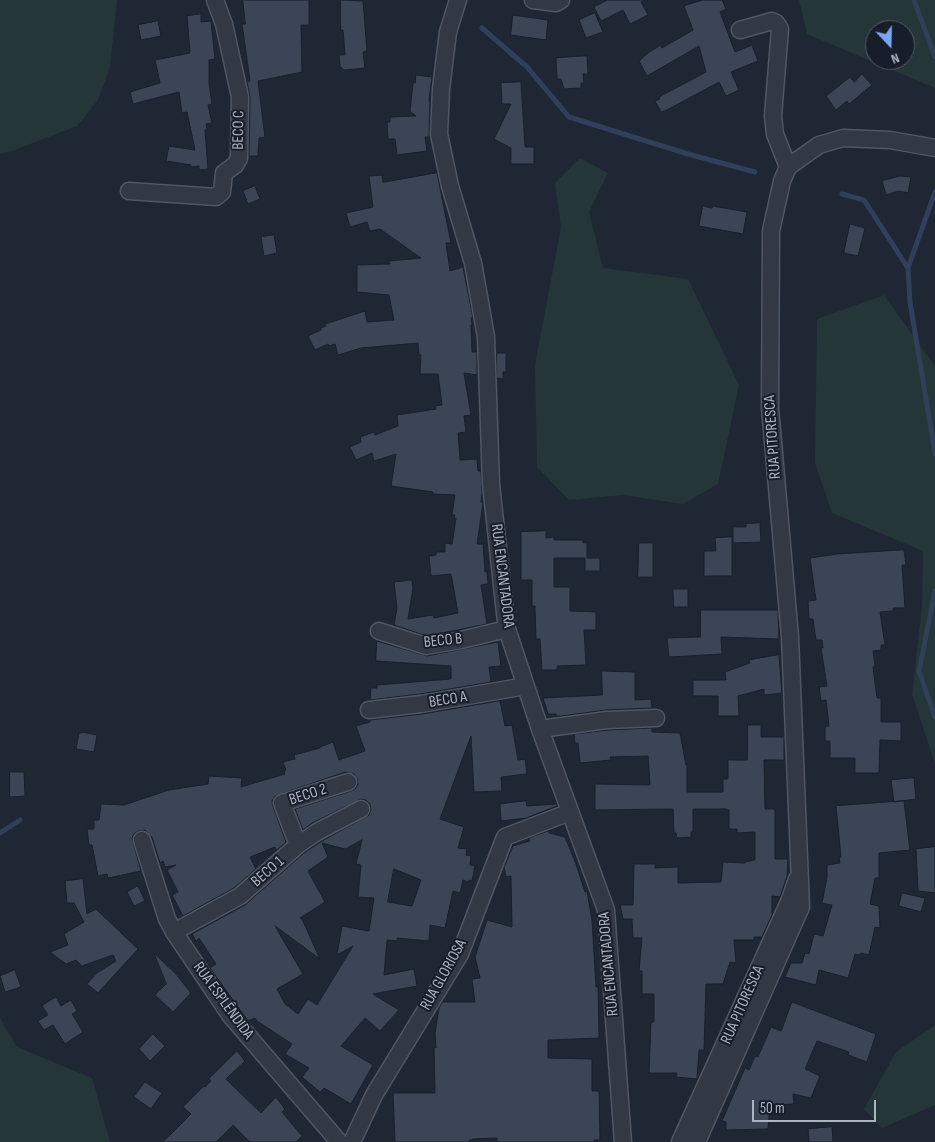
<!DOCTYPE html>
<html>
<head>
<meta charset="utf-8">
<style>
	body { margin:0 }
	#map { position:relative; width:935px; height:1142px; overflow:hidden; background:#1f2734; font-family:"Sofia Sans Condensed",sans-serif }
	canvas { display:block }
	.north { position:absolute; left:865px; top:20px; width:50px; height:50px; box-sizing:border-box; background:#181e29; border:1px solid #535a67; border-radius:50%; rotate:159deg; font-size:14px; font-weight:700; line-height:20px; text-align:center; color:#acb3c3 }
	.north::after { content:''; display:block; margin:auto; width:18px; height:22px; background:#7da5f6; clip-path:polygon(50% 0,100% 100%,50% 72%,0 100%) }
	.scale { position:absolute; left:752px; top:1100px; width:124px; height:22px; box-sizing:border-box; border:2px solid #acb3c3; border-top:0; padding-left:6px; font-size:15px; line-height:18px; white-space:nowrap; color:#acb3c3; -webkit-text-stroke:4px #181e29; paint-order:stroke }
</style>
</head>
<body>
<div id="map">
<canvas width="935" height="1142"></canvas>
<div class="north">N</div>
<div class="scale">50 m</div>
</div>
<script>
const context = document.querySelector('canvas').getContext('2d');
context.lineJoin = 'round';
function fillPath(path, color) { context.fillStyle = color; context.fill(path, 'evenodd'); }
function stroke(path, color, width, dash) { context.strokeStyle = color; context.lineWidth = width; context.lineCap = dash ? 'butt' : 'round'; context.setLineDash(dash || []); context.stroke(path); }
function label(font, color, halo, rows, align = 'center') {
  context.font = font + ' "Sofia Sans Condensed",sans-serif'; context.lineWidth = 4; context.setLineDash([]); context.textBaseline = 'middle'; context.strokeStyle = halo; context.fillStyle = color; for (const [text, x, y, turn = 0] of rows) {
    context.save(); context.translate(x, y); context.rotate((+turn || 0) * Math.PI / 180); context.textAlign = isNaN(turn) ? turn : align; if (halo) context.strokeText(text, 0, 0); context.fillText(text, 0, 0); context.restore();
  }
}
const green = new Path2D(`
	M0,0H117L110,67L98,100L77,126L12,151L0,154Z
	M799,0H935V88L807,34ZM875,30H905V60H875Z
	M580,158L608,173L589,212L603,268L688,279L739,385L718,484L683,504L623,495L569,500L537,467L535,365L561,227L555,183Z
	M884,295L935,366V764L912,694L922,606L923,551L832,513L815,463L817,319Z
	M0,1018L17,1047L92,1078L110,1142H0Z
	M935,1025V1105L882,1128L864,1109L896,1052Z`);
const stream = new Path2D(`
	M914,0L935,57
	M482,28L527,67L569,117L688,154L755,172
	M935,192L908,268L910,302L935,454
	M842,194L864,200L908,268
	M935,591L919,671L935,717
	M0,833L20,820`);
const building = new Path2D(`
	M243,0H309V25H301L302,72L258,81L265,137L259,138L258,156H249L250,97L247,82L250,81L242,24H245Z
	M341,0L363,1L367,51L363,52L365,68L344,70L340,66L339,55H345L343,30H341Z
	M608,0H646L641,2L648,15L630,24L623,10L601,21L594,7Z
	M703,0H722L726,9L720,12L735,52L752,45L758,61L731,72L739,90L726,96L719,82L665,111L661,112L655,101L660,99L659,97L706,72L699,46L647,76L639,61L649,52L661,45L662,48L693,30L684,6Z
	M595,13L603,32L586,38L579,20Z
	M201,14V22L211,21L215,59L209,60V83L212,104L208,105L212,123L206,124L207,129L205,130L208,169L199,170V166L191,167V165L166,161L169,146L195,150L187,112L182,113L179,92L133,104L130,92L160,83L155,60L190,53L187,16Z
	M513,15L548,20L546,40L511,35Z
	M158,21L161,36L141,40L138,25Z
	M587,56L588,74H583L584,83H581V88L564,89L561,79H557L556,58Z
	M862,74L872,85L849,104L847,101L836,110L826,96L850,77L854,82Z
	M416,75L432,77L429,101H430L429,137H425L427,151L397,155L395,139H388L387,122H390V117L416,116L410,111L413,83H415Z
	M521,82L525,147H534V164H511V148L494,139L511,104H502L501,83Z
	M437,173L451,243H446L450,271L463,267L473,318H471L472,325H471L472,352H477V375L464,373L471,415L464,416L466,432L458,433L460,460L477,459L478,471H481L482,493L481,502L483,503L477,544H483L485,572L487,571L488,584L481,585L487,624L427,636L394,625L397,608L394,582L412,580L413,588L408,619L433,615L434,618L458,613L451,574L431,576L429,556L436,555V552H445V543L452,544L456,518H454L455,515H452L455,495L433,494V492L391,486L396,454L374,461L372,453L356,460L350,447L361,442L360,437L374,432L375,435L398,426L397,415L436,409L435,406L442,405L438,374H420L421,355H419L418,343L361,348L338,355L335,344L329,346L328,344L315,350L308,336L321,330V328L326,326L325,324L365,311L367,322L394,320L389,295L357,292V265L390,264L389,261L421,258L380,229L370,231L367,222L350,227L346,213L373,207L369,176L382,175L383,182Z
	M900,176L911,177L908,193L899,191L886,195L882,181Z
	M255,186L260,199L248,204L243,191Z
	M703,206L712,208L713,206L747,212L743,234L699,226Z
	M850,224L865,228L858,256L844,253Z
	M274,235L277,253L264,256L261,237Z
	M497,353H506V372H503V379L497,378Z
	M760,523L761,542L733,543V527H746V524Z
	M546,531V538L554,537V540H583V543H587V558H600V571H585V558H554V587H570V611L596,612V630H584L586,665L557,666V670H542L540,639H536L535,606H532V580H521V532Z
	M732,537V576H704V551H716L715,538Z
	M639,543H653V577H638Z
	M904,550L906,565H902L905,608H893V611L880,612L885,645H881V650L873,651L875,666L873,667L877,698H881V722H901V741L880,740L879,773H855V758H830V741H825V727L829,726L826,700L821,701L819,687L827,686L821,648H823L822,640H816L813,619H809L808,601L816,600L810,558L837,554Z
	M673,589H688V607H674Z
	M701,610H778L779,639L721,637L722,654L669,657L667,638L700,637Z
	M377,641L427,656L498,642L501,666L489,667L491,682L420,694L370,700L371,688H377V685L451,679V666L376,661Z
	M779,655L782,693L764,695V689L738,696L739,716H718V696H693V680H726L725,672L750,663L749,660Z
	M602,671L635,672V700L651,699L652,708L606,710L561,716H556V714H548L543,698L602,695Z
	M500,701L505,726L512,725L518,760L525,759L527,774L501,777L502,791L474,792L471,736L440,819L464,827L458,848L467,849L466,855L471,856L470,865L475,866L472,881L469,880V882L463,880L460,893L453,891L445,928L430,925L429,941L397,938V941L387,940L384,975L414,969L417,986L373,994L399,1010L380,1031L365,1018L341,1046L373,1065L351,1104L324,1088L320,1092L302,1077L309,1068L285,1054L292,1044L257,1021L255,1018L248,1021L210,968L216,964L199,938L196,941L192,934L245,905L304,853L322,841L369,815L371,810L370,804L366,800L361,799L312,823L303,830L295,809L351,791L356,788L358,784L357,779L354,774L345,772L275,796L272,801L273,807L286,842L277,850L275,847L250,857L256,869L234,888L183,916L172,895L178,892L167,870L176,865L165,867L163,861L160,863L152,837L145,830L139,831L134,834L132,838L141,871L108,878L107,874L98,876L92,845H89L87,829H94V820H99L101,804L124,805L169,790L208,784L209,776L242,778L241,787L285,774L284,771L286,770L283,762L295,759L294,755L320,748V747L333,742L339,760L365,751L356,726L370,722V720L422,714ZM362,840L356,864L361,865L358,897L374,898L369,931L342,926L337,955L353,946L317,1005L308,999L298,1014L285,1004L277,989L303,974L275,926L320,959L302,919L300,918L325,902L308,871L328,857L322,843L345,849ZM394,869L421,880L412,906L388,902Z
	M748,725H761V737H784V760H764L765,809H775V859H788L787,876L780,897L772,896V915L762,937H754V940H734L736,963L730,962L723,984H706L704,1050H699L697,1079L676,1077L677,1073H649L651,1022H654V994H642V971H639L642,938H633L632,919H623L620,905H633L634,864H655V868L678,867V883L721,882L723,862L745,863V862L755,860V832L737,833V829H729V810L726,809H693V832H691V837L677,838L676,833H674L673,809L595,810V784L650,785L648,756L610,757L611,760L580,763L578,743H575L574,734L608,730L652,728V732L680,733L686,765L687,764V792H723V779H728V760H747Z
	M82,732L97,735L94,752L76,749L79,733H81Z
	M10,772H24L25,796L10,797Z
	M914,778L916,799L894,802L891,780Z
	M526,801L527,806L557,804V806L526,818L501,821L500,804Z
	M904,801L910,850L879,853V878H875L870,904L879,906L880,928L875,927L869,955L861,953L860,955L855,954L848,978L819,970L816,985L785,977L791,963H802L805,953L809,954L814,934L823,936L832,905L822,903L827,877V865L840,863L839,857H841L836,806Z
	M549,831V833L565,837L576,864L585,892L587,891L592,920L596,987H598L599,1038L548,1040V1058L592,1059V1091H599L600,1140H594V1142H497V1138L472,1139V1140H469V1142H395L393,1093H435L434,1047L436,1048L435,1033L439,1008L442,1002H475L472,979L480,978L475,957L487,920L512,927L511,876L506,877L504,867L513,846L530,841L529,838Z
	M935,847V893L918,891L916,849Z
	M83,879L87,914L96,909L138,949L98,993L87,984L97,973L116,961L113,955L82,966L76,960L66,964L50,952L68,945L64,934L84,922L74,903H67L65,881Z
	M138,886L145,901L134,906L127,892Z
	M902,893L925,898L921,912L899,906Z
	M154,953L176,974L191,993L173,1012L155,995L166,984Z
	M15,970L21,987L5,992L0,976Z
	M56,997L61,1006L71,1000L77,1011L72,1014L83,1032L65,1044L53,1025L44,1030L38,1021L48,1015L42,1006Z
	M792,1002L876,1034L867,1062L848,1055L849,1052L817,1041L805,1069L820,1076L811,1098L793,1094L794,1104L770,1105L768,1129L726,1130V1122L722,1121L745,1068L749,1070L755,1056L758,1057L771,1027L781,1031Z
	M153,1034L165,1046L150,1061L139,1049Z
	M237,1051L245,1061L226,1079L261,1113L276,1097L285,1109L282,1112L302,1136L296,1142H250L233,1125L216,1142H163L191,1114L183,1107L204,1086L205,1087L211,1081L209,1079Z
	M145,1082L162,1093L151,1109L134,1097Z
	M832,1127L833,1142H809L808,1129Z`);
const minor = new Path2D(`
	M458,0L448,32L441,89L439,134L450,186L473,263L486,337L491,484L505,613L507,629L540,729L606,910L623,1142
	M533,0L556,3L561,0
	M740,30L772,21L776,23L780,29L773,116L775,134L788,167
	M129,191L216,197L222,192L224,173L235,165L239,158L240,97L224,24L215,0
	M379,631L426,646L461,640L507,629
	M369,710L421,704L526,686
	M540,729L607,720L656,718
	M142,840L167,919L174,932L230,1015L339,1142
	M298,845L282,803L348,782
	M174,932L240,896L298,845L317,832L361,809
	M352,1142L374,1095L460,954L505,837L570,812
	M680,1142L789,902L797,879
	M697,1142L801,907L790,637L770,407L771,231L782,181L788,167L819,145L843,138L890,140L935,148`);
const streetNames = [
	["BECO C",239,130,-89],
	["RUA PITORESCA",773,437,-94],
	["RUA ENCANTADORA",502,576,83],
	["BECO B",443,641,-6],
	["BECO A",448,700,-9],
	["BECO 2",308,795,-18],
	["BECO 1",268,872,-41],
	["RUA ENCANTADORA",609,964,-95],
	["RUA GLORIOSA",444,975,-61],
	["RUA ESPLÊNDIDA",223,1001,54],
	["RUA PITORESCA",743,1005,-66]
];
fillPath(green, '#243638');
stroke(stream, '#303f5a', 5);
fillPath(building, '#3b4556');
stroke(building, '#1a202c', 1);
stroke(minor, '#505664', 19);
stroke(minor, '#323945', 16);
label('16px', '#acb3c3', '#181e29', streetNames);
</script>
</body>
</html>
